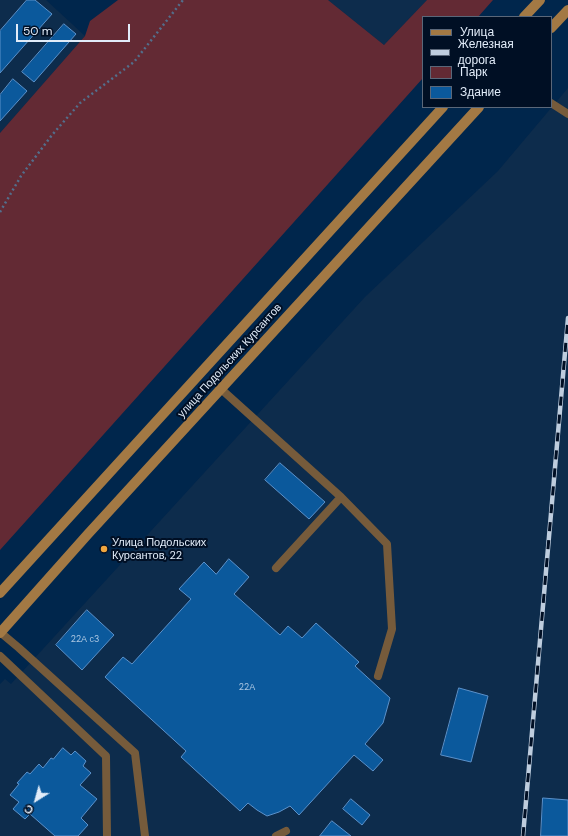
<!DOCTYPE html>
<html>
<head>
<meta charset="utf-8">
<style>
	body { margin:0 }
	#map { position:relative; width:568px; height:836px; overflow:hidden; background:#00264c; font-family:"DM Sans",sans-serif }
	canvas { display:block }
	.legend { position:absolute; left:422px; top:16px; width:130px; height:92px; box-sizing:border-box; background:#000f24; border:1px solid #5a6779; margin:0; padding:5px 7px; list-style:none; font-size:12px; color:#e1ecf9 }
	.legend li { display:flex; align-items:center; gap:8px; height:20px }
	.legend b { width:20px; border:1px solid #5a6779 }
	.north { position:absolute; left:16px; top:780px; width:40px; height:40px; -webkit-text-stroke:3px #000f24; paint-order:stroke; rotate:217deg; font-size:11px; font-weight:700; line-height:16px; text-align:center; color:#e1ecf9 }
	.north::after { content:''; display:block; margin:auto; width:14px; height:18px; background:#e1ecf9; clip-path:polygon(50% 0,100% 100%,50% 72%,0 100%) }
	.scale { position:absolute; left:16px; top:24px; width:114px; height:18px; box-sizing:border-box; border:2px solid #e1ecf9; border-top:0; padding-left:5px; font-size:12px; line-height:14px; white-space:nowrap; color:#e1ecf9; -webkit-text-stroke:3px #000f24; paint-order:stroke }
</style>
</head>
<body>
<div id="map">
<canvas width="568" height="836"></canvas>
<ul class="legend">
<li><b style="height:5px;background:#a37944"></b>Улица</li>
<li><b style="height:5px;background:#becdde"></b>Железная дорога</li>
<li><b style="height:11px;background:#632a34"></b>Парк</li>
<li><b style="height:11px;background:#0b599c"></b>Здание</li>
</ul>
<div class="north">С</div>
<div class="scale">50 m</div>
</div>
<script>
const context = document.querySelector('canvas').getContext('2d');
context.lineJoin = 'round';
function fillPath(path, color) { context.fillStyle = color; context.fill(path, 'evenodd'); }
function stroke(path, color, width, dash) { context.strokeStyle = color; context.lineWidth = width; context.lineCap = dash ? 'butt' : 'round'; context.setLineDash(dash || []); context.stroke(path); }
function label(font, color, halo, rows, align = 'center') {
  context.font = font + ' "DM Sans",sans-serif'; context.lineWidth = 4; context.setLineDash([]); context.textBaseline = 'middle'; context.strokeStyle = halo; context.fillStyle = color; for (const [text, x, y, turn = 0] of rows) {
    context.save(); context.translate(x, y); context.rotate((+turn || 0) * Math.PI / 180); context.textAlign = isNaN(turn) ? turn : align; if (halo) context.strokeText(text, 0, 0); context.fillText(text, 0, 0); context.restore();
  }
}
const built = new Path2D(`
	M0,0H46L85,36L0,133Z
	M328,0H427L384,45Z
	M568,88V836H0V684L5,679L11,684L365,297L498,171Z`);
const green = new Path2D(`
	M118,0H328L384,45L427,0H493L478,17H423V78L0,550V133L85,36L90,21Z`);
const building = new Path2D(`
	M27,0H35L52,14L0,73V31Z
	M64,24L76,34L34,82L22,72Z
	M13,79L27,91L0,121V95Z
	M280,463L325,502L309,519L265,480Z
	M229,559L249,577L234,594L280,635L288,626L302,638L316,623L359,662L355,666L390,698L383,723L365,744L383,760L373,771L354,755L299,815L290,806L279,812L267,816L257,810L248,803L240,811L181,757L186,751L105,677L123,657L132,664L191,599L179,589L204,562L216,574Z
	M87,610L114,635L82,670L56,645Z
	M459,688L488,696L471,762L441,755Z
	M63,748L71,755L75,751L86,761L83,766L91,773L80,785L97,799L81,818L88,825L78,836H55L30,814L25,819L13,809L19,802L10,795L19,784L17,783L27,772L30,774L39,764L43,768L51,758L53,759Z
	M543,798L568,800V836H541Z
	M351,799L370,815L362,825L343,809Z
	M332,821L351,836H320Z`);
const path = new Path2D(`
	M0,212L21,176L52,135L80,103L134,62L183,0`);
const lane = new Path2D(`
	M551,103L568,114
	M221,389L341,497L387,544L392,629L378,676
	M276,568L341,497
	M0,632L19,648L135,753L145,836
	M0,656L106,756L107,836
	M276,836L286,831`);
const secondary = new Path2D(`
	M524,17L540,0
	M551,28L568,10
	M0,593L443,107
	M0,633L88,534L479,107`);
const rail = new Path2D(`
	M523,836L568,318`);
const markers = [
	[104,549,4,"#f0a63f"]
];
const numberNames = [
	["22А с3",85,640],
	["22А",247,688]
];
const streetNames = [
	["улица Подольских Курсантов",230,361,-48]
];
const poiNames = [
	["Улица Подольских",112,543],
	["Курсантов, 22",112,556]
];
fillPath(built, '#0d2c4c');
fillPath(green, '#632a34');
fillPath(building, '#0b599c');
stroke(building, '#5b91ca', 1);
stroke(path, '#536f8c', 2.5, [2, 3]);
stroke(lane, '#765b3b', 8);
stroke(secondary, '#a37944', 10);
stroke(rail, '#becdde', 4.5);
stroke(rail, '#000f24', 3, [9]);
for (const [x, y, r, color] of markers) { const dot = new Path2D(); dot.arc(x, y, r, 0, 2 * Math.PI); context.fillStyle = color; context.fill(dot); stroke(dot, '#000f24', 1.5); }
label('9px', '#acc7e2', null, numberNames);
label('11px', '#e1ecf9', '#000f24', streetNames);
label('11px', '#e1ecf9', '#000f24', poiNames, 'left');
</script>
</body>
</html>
